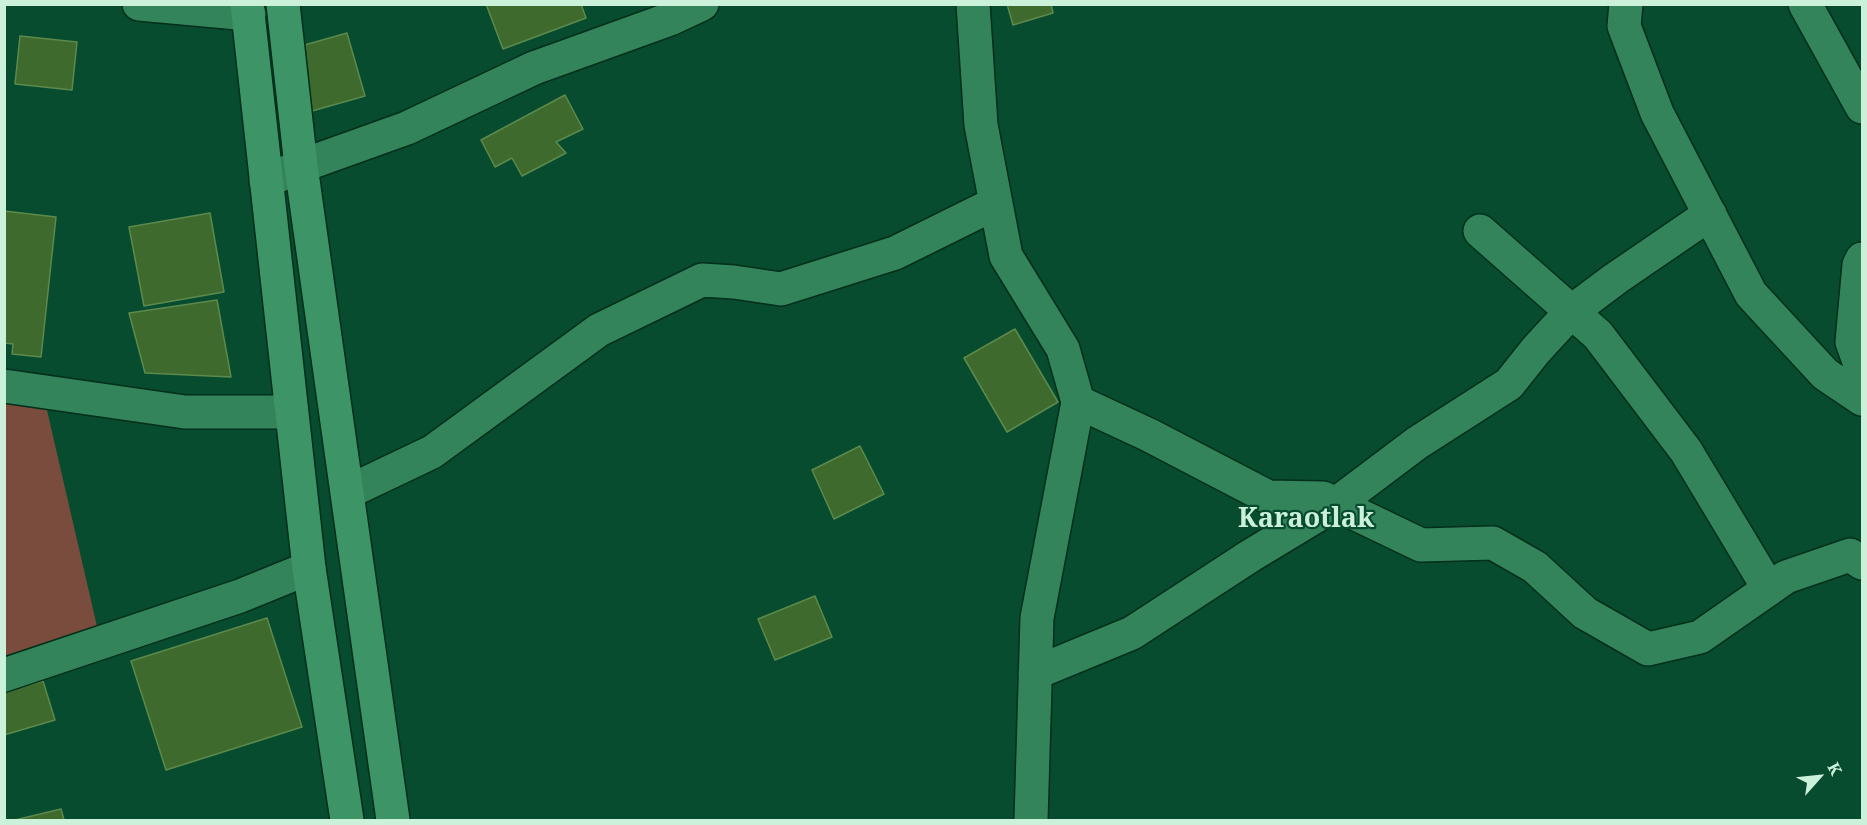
<!DOCTYPE html>
<html>
<head>
<meta charset="utf-8">
<style>
	body { margin:0 }
	#map { position:relative; width:1867px; height:825px; overflow:hidden; background:#084c2f; font-family:"Noto Serif",serif }
	canvas { display:block }
	.frame { position:absolute; inset:0; border:6px solid #cbf1da; pointer-events:none }
	.north { position:absolute; left:1789px; top:747px; width:60px; height:60px; -webkit-text-stroke:4px #084c2f; paint-order:stroke; rotate:63deg; font-size:16px; font-weight:700; line-height:24px; text-align:center; color:#cbf1da }
	.north::after { content:''; display:block; margin:auto; width:21px; height:27px; background:#cbf1da; clip-path:polygon(50% 0,100% 100%,50% 72%,0 100%) }
</style>
</head>
<body>
<div id="map">
<canvas width="1867" height="825"></canvas>
<div class="frame"></div>
<div class="north">K</div>
</div>
<script>
const context = document.querySelector('canvas').getContext('2d');
context.lineJoin = 'round';
function fillPath(path, color) { context.fillStyle = color; context.fill(path, 'evenodd'); }
function stroke(path, color, width, dash) { context.strokeStyle = color; context.lineWidth = width; context.lineCap = dash ? 'butt' : 'round'; context.setLineDash(dash || []); context.stroke(path); }
function label(font, color, halo, rows, align = 'center') {
  context.font = font + ' "Noto Serif",serif'; context.lineWidth = 4.5; context.setLineDash([]); context.textBaseline = 'middle'; context.strokeStyle = halo; context.fillStyle = color; for (const [text, x, y, turn = 0] of rows) {
    context.save(); context.translate(x, y); context.rotate((+turn || 0) * Math.PI / 180); context.textAlign = isNaN(turn) ? turn : align; if (halo) context.strokeText(text, 0, 0); context.fillText(text, 0, 0); context.restore();
  }
}
const green = new Path2D(`
	M5,400L46,406L99,635L5,665Z`);
const building = new Path2D(`
	M486,4H581L586,18L503,49Z
	M1007,4H1051L1053,13L1013,25Z
	M347,33L365,96L312,111L294,48Z
	M20,36L77,42L72,90L15,84Z
	M565,95L583,129L556,142L566,153L522,176L512,158L495,167L481,140Z
	M4,211L56,217L41,357L12,354L13,344L4,343Z
	M210,213L224,292L144,306L129,227Z
	M217,300L231,377L145,373L129,313Z
	M1015,329L1058,402L1007,432L964,358Z
	M860,446L884,494L834,519L812,470Z
	M815,596L832,637L775,660L758,619Z
	M267,618L302,727L166,770L131,661Z
	M43,681L55,720L4,735V692Z
	M61,809L64,820H15Z`);
const minor = new Path2D(`
	M139,4L249,14
	M973,4L981,125L1006,256L1063,349L1078,402L1037,618L1031,820
	M1626,4L1624,26L1657,113L1751,294L1825,374L1862,399
	M1805,4L1862,107
	M266,181L301,166L407,128L534,68L670,19L702,4
	M1480,231L1598,335L1686,451L1769,589
	M1862,259L1859,265L1852,342L1862,370
	M4,386L185,412H291
	M1078,402L1149,435L1268,497L1323,498L1421,545L1493,543L1535,567L1585,613L1648,649L1700,637L1786,577L1850,555L1862,563
	M348,492L432,452L599,330L702,280L734,282L781,289L895,253L996,203
	M1035,673L1132,633L1250,556L1336,504L1417,443L1509,384L1536,350L1571,312L1615,279L1710,214
	M4,675L240,596L309,568`);
const major = new Path2D(`
	M247,4L309,568L347,820
	M283,4L301,166L393,820`);
const districtNames = [
	["Karaotlak",1306,519]
];
fillPath(green, '#7a4c3d');
fillPath(building, '#3e6a2e');
stroke(building, '#5c8a4c', 1.5);
stroke(minor, '#012f1a', 36);
stroke(major, '#012f1a', 36);
stroke(minor, '#33845b', 33);
stroke(major, '#3c9467', 33);
label('bold 27px', '#cbf1da', '#084c2f', districtNames);
</script>
</body>
</html>
